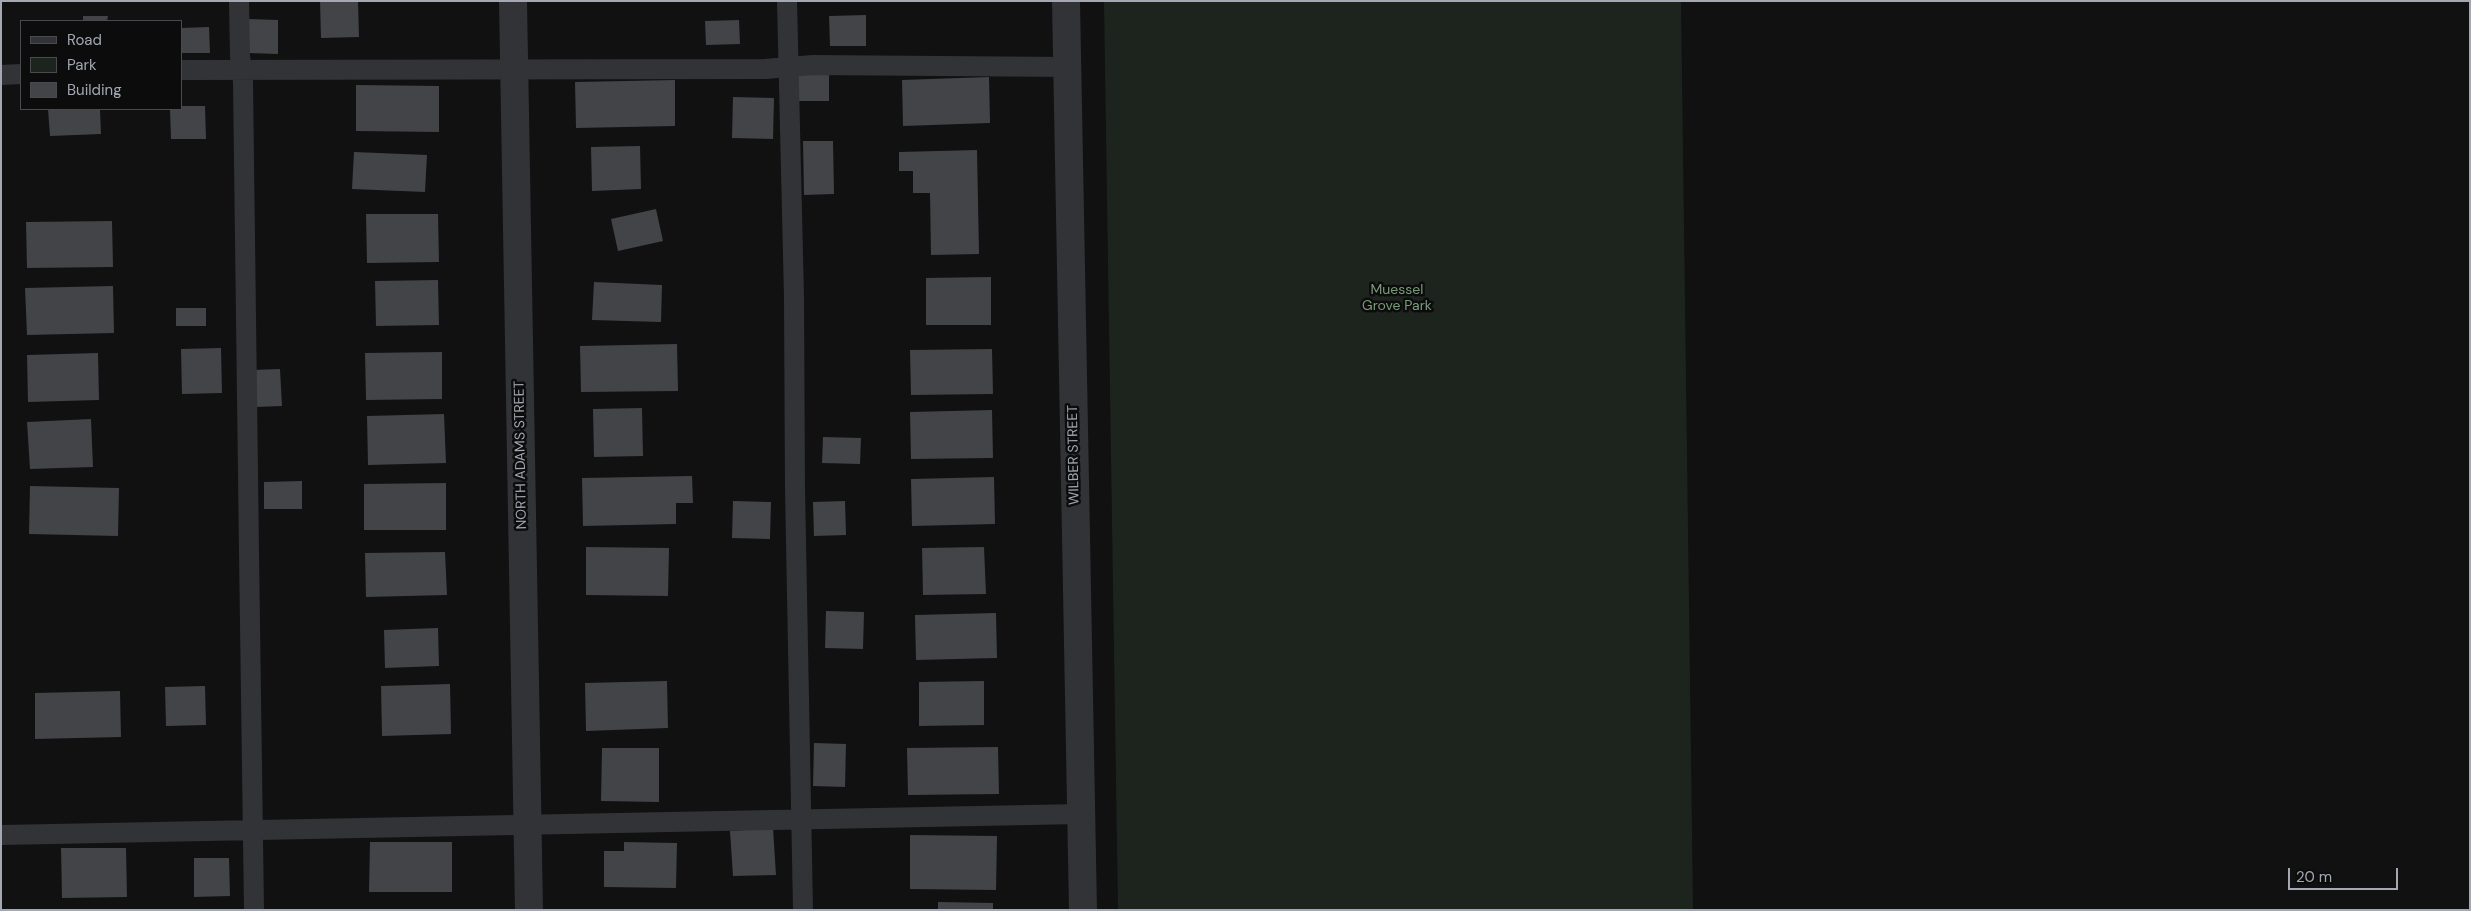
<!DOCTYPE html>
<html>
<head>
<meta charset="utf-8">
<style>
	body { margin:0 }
	#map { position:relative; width:2471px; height:911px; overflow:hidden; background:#111112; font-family:"DM Sans",sans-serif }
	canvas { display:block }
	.frame { position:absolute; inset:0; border:2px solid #a3a8b2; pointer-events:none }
	.legend { position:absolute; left:20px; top:20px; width:162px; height:90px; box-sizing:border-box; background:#0c0c0d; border:1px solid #484a4f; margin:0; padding:6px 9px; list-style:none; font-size:15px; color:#a3a8b2 }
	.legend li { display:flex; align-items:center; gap:10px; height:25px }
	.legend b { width:25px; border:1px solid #484a4f }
	.scale { position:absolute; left:2288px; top:868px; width:110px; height:22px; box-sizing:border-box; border:2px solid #a3a8b2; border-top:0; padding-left:6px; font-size:15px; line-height:18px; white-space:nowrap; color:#a3a8b2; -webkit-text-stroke:4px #0c0c0d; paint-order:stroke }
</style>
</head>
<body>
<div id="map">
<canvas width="2471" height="911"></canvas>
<div class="frame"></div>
<ul class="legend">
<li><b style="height:6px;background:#323337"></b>Road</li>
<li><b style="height:14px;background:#1d241e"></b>Park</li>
<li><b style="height:14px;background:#424448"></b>Building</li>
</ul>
<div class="scale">20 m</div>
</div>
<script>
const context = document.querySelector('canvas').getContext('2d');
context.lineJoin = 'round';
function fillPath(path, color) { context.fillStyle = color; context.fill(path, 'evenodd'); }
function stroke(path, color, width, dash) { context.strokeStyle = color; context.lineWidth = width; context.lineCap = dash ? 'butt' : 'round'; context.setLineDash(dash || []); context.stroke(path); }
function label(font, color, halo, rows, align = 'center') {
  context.font = font + ' "DM Sans",sans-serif'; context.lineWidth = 5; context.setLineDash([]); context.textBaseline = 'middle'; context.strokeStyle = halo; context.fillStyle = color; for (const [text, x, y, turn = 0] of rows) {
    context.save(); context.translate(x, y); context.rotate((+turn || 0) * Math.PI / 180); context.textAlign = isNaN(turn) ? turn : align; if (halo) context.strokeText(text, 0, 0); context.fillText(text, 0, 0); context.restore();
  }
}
const green = new Path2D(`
	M1104,1H1681L1693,910H1118Z`);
const building = new Path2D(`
	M320,1H358L359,37L321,38Z
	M866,15V46H830L829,16Z
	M83,16H108L107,21H83Z
	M248,19L278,20V54L248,53Z
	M739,20L740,44L706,45L705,21Z
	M209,27L210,53H181V28Z
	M797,75H829V101H798Z
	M989,77L990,123L903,126L902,80Z
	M675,80V126L576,128L575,82Z
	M356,85L439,86V132L356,131Z
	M733,97L774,98L773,139L732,138Z
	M181,106H205L206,139H171L170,109H181Z
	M48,109H100L101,134L50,136Z
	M803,141H833L834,194L804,195Z
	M640,146L641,189L592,191L591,147Z
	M977,150L979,254L931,255L930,193H913V171H899V152Z
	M354,152L427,155L425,192L352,189Z
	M656,209L663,241L618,251L611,219Z
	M366,214H438L439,262L367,263Z
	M112,221L113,267L27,268L26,222Z
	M991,277V325H926V278Z
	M438,280L439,325L376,326L375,281Z
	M594,282L662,285L661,322L592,320Z
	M113,286L114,333L27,335L25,288Z
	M176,308H206V326H176Z
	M677,344L678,391L581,392L580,346Z
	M221,348L222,393L182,394L181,349Z
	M992,349L993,394L911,395L910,350Z
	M442,352V399L366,400L365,353Z
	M98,353L99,400L28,402L27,355Z
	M280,369L282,406L255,407L253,370Z
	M642,408L643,456L594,457L593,409Z
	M992,410L993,458L911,459L910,412Z
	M444,414L446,463L368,465L367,416Z
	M91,419L93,467L30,469L27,422Z
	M823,437L861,438L860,464L822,463Z
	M692,476L693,503H676V524L583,526L582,478Z
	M994,477L995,524L912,526L911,479Z
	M302,481V509H264V482Z
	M446,483V530H364V484Z
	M30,486L119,488L118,536L29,534Z
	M733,501L771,502L770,539L732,538Z
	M845,501L846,535L814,536L813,502Z
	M586,547L669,548L668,596L586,595Z
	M984,547L986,594L923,595L922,548Z
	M445,552L447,595L366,597L365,553Z
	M826,611L864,612L863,649L825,648Z
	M996,613L997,658L916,660L915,615Z
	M438,628L439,666L385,668L384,630Z
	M667,681L668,728L586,731L585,683Z
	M984,681V725L919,726V682Z
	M450,684L451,734L382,736L381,686Z
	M205,686L206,725L166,726L165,687Z
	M120,691L121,737L35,739V693Z
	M814,743L846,744L845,787L813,786Z
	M998,747L999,794L908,795L907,748Z
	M602,748H659V802L601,801Z
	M773,828L776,875L733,876L730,831Z
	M910,835L997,836L996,890L910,889Z
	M370,842H452V892H369Z
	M624,842L677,843L676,888L604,887V851H624Z
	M61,848H126L127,897L62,898Z
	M194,858H229L230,896L194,897Z
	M938,902L993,903V910H938Z`);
const service = new Path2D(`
	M239,1L240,56L243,82C245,358 251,634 254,910
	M787,1L794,297L795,489L803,910
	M181,70L765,69L813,65L1068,67
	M1,75L21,74
	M1,835L1081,814`);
const minor = new Path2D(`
	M513,1L529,910`);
const tertiary = new Path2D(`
	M1066,1L1083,910`);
const parkNames = [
	["Muessel",1397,290],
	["Grove Park",1397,306]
];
const streetNames = [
	["NORTH ADAMS STREET",521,455,-91],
	["WILBER STREET",1074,455,-91]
];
fillPath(green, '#1d241e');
fillPath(building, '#424448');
stroke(service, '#323337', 20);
stroke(minor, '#323337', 28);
stroke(tertiary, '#323337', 28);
label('14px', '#7b9c7b', '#0c0c0d', parkNames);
label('14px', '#a3a8b2', '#0c0c0d', streetNames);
</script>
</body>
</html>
